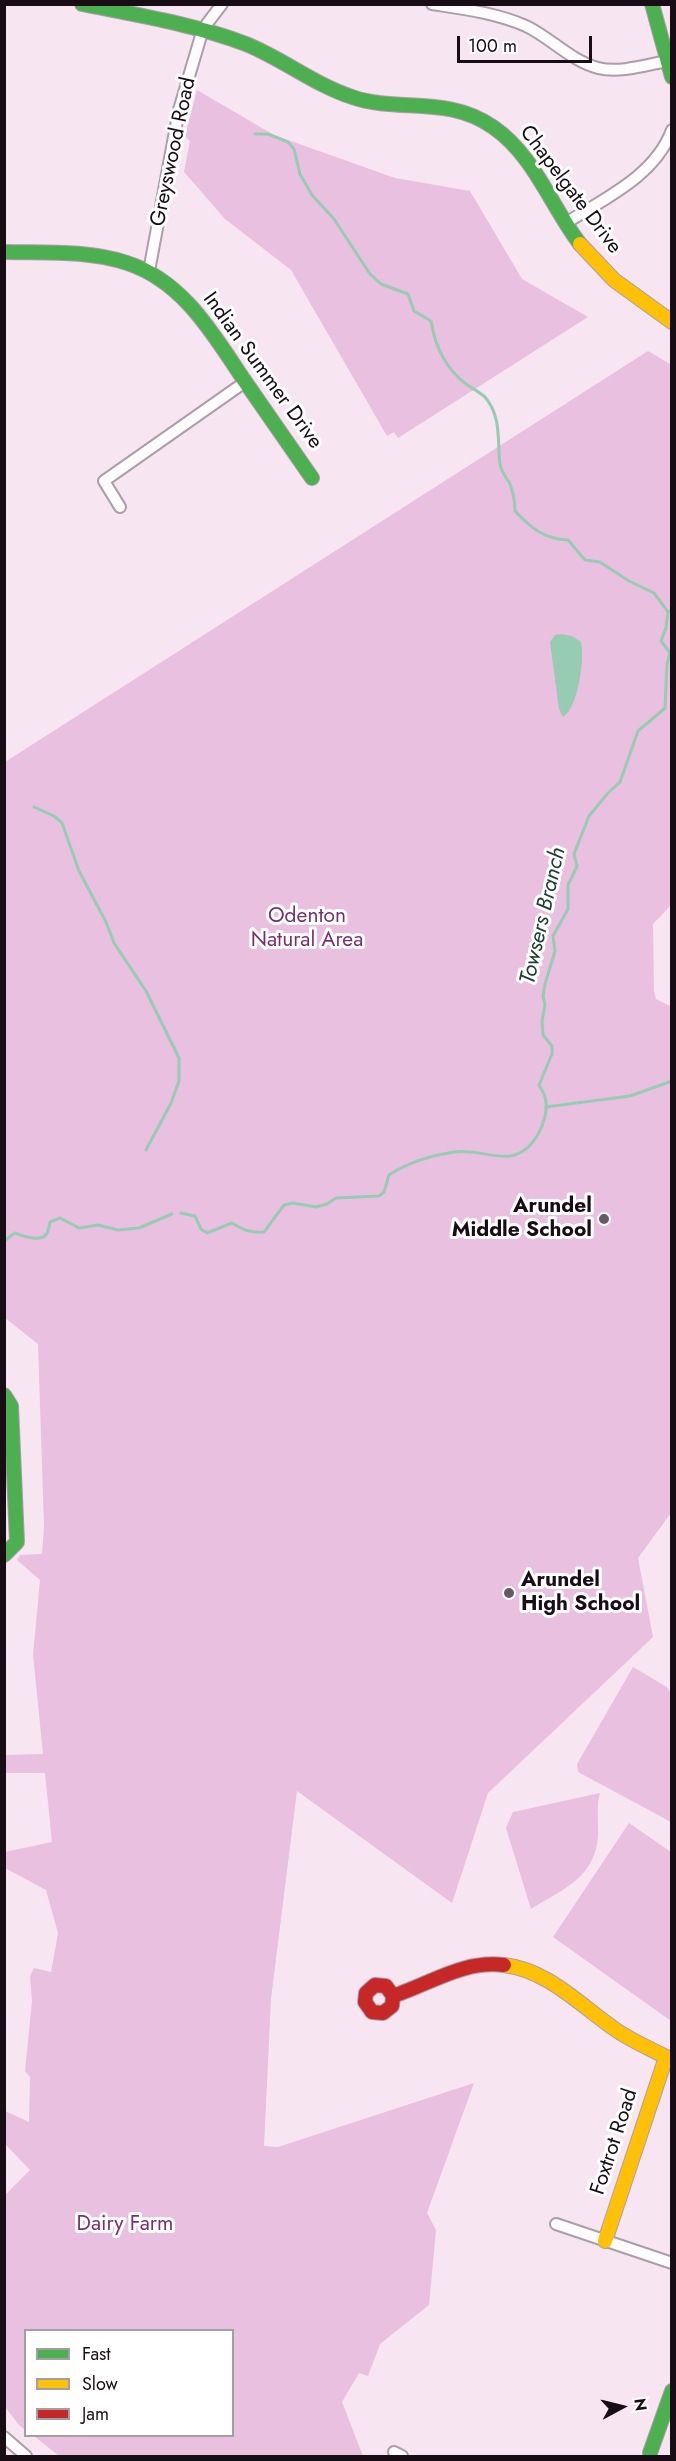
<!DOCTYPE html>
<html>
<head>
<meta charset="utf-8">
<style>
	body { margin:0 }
	#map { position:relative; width:676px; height:2461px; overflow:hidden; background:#f7e5f2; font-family:Jost,sans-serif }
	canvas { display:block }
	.frame { position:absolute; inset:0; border:6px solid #180d15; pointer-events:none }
	.legend { position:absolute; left:24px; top:2329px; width:210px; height:108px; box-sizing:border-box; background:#fff; border:2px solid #a39ea1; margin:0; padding:8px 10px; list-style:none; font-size:18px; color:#180d15 }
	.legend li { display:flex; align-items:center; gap:12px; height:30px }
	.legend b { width:30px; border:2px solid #a39ea1 }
	.north { position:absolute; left:592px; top:2377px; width:60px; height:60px; -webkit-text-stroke:4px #fff; paint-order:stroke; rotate:83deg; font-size:16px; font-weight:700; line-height:24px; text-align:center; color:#180d15 }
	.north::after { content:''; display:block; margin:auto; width:21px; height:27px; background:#180d15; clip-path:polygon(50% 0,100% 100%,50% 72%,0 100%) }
	.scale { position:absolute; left:457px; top:36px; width:135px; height:27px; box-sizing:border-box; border:3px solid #180d15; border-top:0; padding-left:8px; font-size:18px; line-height:21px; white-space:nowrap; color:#180d15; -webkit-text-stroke:4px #fff; paint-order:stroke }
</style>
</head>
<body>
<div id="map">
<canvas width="676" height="2461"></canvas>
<div class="frame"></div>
<ul class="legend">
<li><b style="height:8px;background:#4caf50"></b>Fast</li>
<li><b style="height:8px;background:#ffc107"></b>Slow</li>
<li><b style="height:8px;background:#c62828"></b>Jam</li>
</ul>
<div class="north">N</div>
<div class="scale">100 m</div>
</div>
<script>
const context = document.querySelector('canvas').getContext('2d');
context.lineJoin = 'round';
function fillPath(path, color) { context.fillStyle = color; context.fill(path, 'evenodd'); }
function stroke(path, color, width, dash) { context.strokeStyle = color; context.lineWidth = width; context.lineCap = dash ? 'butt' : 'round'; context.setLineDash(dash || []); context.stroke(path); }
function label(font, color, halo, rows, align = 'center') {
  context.font = font + ' Jost,sans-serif'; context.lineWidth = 6; context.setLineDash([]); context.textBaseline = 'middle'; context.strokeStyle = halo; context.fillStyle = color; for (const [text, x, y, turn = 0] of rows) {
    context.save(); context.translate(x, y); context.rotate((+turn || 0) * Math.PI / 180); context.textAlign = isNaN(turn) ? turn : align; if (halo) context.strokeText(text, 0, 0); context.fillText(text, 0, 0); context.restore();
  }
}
const green = new Path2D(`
	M197,90L274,135L395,178L470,191L522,279L588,317L398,438L394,432L387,436L291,270L225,219L184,172L190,141L185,136Z
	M648,351L672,365V904L653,924L654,991L656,999L672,1007L671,1513L638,1558L653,1637L488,1793L452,1903L297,1791L271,1999L264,2146L278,2147L474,2083L427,2213L436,2230L429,2305L380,2344L368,2376L359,2373L342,2402L363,2456H59L34,2436H232V2330H26L25,2430L19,2425L5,2407V2195L30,2170L5,2144V2111L29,2122L30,2077L25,2071L32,2001L30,1976L34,1968L51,1972L58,1933L46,1890L5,1868V1852L52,1842L45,1773H5L4,1755L43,1754L33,1655L40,1580L17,1560L20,1555L42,1554L44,1527L38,1344L5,1318V762Z
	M633,1667L667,1687L671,1694V1822L578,1772L577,1764Z
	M600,1793C596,1806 599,1822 598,1836C595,1878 563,1889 531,1909L506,1828L513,1812Z
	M629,1823L671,1852V2021L553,1937Z`);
const water = new Path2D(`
	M562,634L572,636L581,642C585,658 578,708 563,717L559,709L550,642L555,635Z`);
const stream = new Path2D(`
	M255,134H268L288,142L294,149L300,174L312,195L334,219L370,274L381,284L408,294L414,311L431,321C435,346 445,368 466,384C472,388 479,392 485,397C502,417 497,441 500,464C501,472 507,478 510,484C513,492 515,503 515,511C531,528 544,539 568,540L585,560L600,562L629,581L654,593L668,612
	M34,807L54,816L62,823L79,871L106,922L114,943L146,991L179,1058V1081L171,1103L146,1150
	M546,1107L630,1096L672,1081
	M181,1213L195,1216L201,1229L207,1233L232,1223C243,1230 251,1233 264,1232L284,1205L293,1203L316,1207L327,1204L336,1198L379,1196L384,1192L389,1175C407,1163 432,1155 454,1152C473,1149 492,1158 510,1156C533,1154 551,1118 545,1097C544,1093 541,1089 539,1085L552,1054V1046L543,1035L542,1021L545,1005L543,996L545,984L555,951L553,936L568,909V885L577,866L574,854L589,816L608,793L620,782L638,731L665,708L667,664L670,653L661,641L666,628L668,612L672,610
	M4,1241L15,1233C23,1236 44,1244 48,1231C49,1228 49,1225 50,1222L60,1218L79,1228L98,1225L118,1230L139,1228L172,1214`);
const street = new Path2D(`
	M432,4C464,9 496,13 526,26C551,38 571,61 598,68C620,74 649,64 672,60
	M566,223C605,198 655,176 672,130
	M149,271L179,110L203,29L222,4
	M120,507L104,481L245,382
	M556,2224L672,2263
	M4,2437L26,2456
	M394,2452L402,2456`);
const fast = new Path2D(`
	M82,4C137,15 193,24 246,44C283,59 315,85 352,97C399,113 447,95 493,127C534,155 551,206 580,244
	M652,4L672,77
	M4,252C44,253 88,250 127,263C183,281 213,334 244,380C267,413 289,445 312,478
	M4,1395L11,1406L17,1542L4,1555
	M650,2453L672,2391`);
const slow = new Path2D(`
	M580,244L614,280L672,322
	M504,1965C548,1970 581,2006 616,2030C632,2041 649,2048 666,2057L605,2241`);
const jam = new Path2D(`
	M393,1996L392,2006L383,2013L372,2012L365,2002L366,1993L375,1985L386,1986L393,1996C430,1984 463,1960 504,1965`);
const markers = [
	[604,1219,6,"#665962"],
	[509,1593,6,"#665962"]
];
const streetNames = [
	["Greyswood Road",174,152,-78],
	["Chapelgate Drive",570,190,53],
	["Indian Summer Drive",262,371,54],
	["Foxtrot Road",615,2142,-72]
];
const parkNames = [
	["Odenton",307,917],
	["Natural Area",307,941],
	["Dairy Farm",125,2225]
];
const poiNames = [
	["Arundel",592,1207],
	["Middle School",592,1231],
	["Arundel",521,1581,"left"],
	["High School",521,1605,"left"]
];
const waterNames = [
	["Towsers Branch",544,916,-77]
];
fillPath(green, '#e9c0df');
fillPath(water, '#97ccb2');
stroke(stream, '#97ccb2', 3);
stroke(street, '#ab9ea8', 14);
stroke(fast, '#ab9ea8', 16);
stroke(slow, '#ab9ea8', 16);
stroke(jam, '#ab9ea8', 16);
stroke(street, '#fefbfd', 10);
stroke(fast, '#4caf50', 14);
stroke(slow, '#ffc107', 14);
stroke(jam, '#c62828', 14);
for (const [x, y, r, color] of markers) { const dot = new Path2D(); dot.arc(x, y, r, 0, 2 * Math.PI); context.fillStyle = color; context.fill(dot); stroke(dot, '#fff', 2); }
label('21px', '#180d15', '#fff', streetNames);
label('21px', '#7b2e6e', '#fff', parkNames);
label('bold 21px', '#180d15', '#fff', poiNames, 'right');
label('italic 22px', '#1b402e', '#fff', waterNames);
</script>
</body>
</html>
